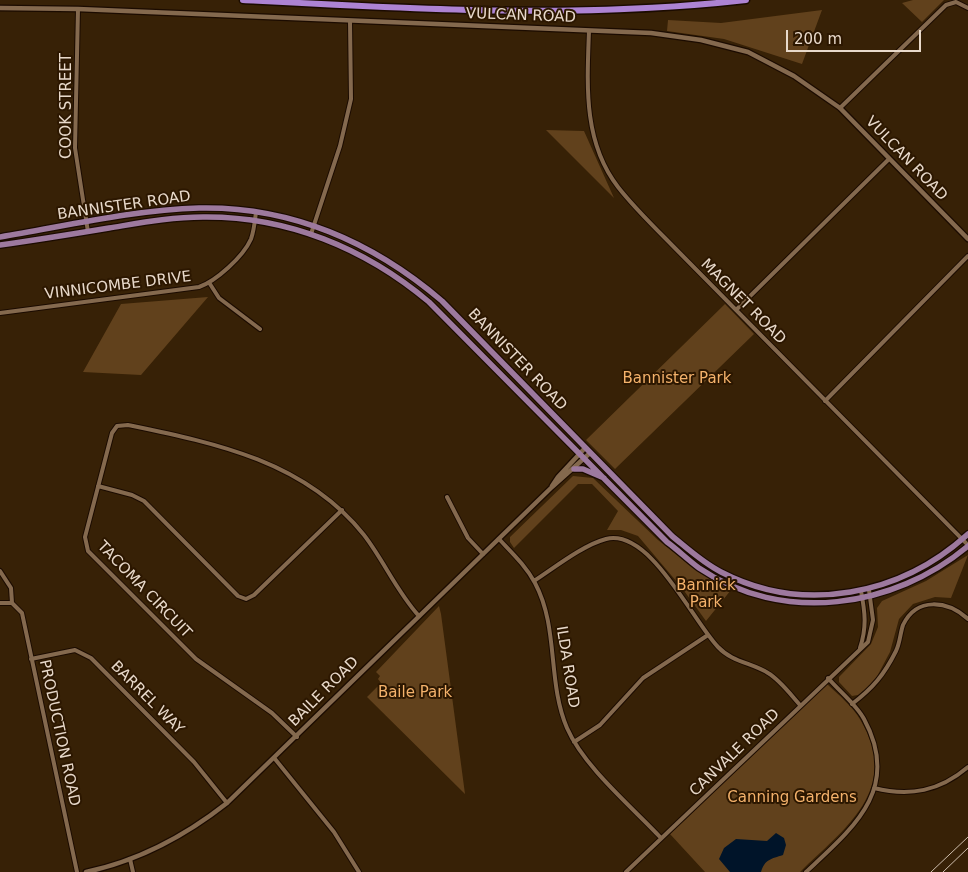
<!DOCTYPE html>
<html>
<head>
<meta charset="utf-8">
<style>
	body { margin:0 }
	#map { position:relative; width:968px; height:872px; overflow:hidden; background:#372106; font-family:"DejaVu Sans",sans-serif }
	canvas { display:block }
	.scale { position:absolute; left:786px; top:30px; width:135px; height:22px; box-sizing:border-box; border:2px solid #e8d9ca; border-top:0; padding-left:6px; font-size:15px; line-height:18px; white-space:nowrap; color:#e8d9ca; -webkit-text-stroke:4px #2c1700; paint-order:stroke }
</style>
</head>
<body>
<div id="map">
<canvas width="968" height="872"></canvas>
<div class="scale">200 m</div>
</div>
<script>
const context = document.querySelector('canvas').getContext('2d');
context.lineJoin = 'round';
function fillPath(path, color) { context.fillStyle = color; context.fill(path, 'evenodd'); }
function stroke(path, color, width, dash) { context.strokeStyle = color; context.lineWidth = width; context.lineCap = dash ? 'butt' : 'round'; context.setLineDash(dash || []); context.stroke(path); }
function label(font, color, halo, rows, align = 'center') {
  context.font = font + ' "DejaVu Sans",sans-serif'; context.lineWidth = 4; context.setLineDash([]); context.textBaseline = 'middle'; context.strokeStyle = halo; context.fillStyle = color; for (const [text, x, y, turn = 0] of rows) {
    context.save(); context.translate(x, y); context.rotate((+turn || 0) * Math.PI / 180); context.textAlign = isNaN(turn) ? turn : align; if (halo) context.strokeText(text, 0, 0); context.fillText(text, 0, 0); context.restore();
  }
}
const green = new Path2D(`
	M913,0H944L922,22L902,3Z
	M822,10L802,64L724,39L667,31L668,20L721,23Z
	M546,130L584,131L614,198Z
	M208,297L141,375L83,372L121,304Z
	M725,304L754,334L615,469L586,440Z
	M573,476L593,478L658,540L700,573L731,590L706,621L682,588L638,536L621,530H607L618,511L592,484H578L514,548L510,542V537Z
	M968,555L951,598L935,597L913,604L899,619L890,652L873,684L858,695L852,696L839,682V677L871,644L878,627L877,608L882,601L926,581Z
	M439,606L441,614L465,794L367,697L381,683L378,679L380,676L376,672Z
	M827,684C839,695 853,707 861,721C901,790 845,828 800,872H705L670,834Z`);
const water = new Path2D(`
	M776,833L784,838L786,845L783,855C771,859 765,859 761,872H730L719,859L724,848L736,839L767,841Z`);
const minor = new Path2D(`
	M78,9L75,148L88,232
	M589,31C587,85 583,142 618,187C632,205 649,222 665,238L968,545
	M840,108L946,5L956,2L968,8
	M311,234L340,146L351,99L350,21
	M210,284L219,298L260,329
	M736,310L889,159
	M0,313L199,287C216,281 243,257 251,239C254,231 255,220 256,212
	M825,401L968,256
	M98,486L132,495L144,501L238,596L246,599L254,595L342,510
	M447,497L468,538L483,554
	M499,539C512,553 526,566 535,583C559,628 547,681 567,728C584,767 632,807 661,838
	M0,571L11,588L12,603
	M534,581C554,568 583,545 606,539C650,528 692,620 718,647C732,662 752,663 768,673C780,680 791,695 800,705
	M0,603H12L22,613L77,872
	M860,648C867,627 865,612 861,591
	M31,659L75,650L91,658L194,762L227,803
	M852,704C873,688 884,675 896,651C900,643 900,634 903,625C917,596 948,601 968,619
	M297,737L272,713L196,659L88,551L85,537L112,433L117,426L128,425C215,443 305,461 364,535C384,561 397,592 419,616
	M574,742L600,725L643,678L708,635
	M275,759L334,832L359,872
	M874,788C910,797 940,791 968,767
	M130,859L133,872
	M626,872L868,642L873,620L869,590
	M806,872C853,828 902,789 864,719C856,704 839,691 828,678`);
const tertiary = new Path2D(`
	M0,8L78,9L651,33L701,40L748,52L794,76L840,108L968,239
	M552,486L558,477L585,448
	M86,872C138,861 185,836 227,803L552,487L590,453`);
const primary = new Path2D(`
	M0,237C66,226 133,210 199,208C291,206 373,242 442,301L672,536C688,549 703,563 721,572C804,615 901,595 968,534
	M0,245C36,240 73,234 109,228C140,223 171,217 203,217C287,216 365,248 429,302L667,542C678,550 688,560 699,568C783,625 894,608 968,546
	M574,469H583L604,478`);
const motorway = new Path2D(`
	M243,0C410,9 579,19 746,0`);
const rail = new Path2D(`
	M931,872L968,837
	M943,872L968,848`);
const streetNames = [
	["VULCAN ROAD",521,16,2],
	["COOK STREET",67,106,-90],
	["VULCAN ROAD",906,159,46],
	["BANNISTER ROAD",124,206,-8],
	["VINNICOMBE DRIVE",118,286,-7],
	["MAGNET ROAD",743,302,45],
	["BANNISTER ROAD",517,360,46],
	["TACOMA CIRCUIT",144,590,46],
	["ILDA ROAD",567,667,81],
	["BAILE ROAD",324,692,-45],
	["BARREL WAY",147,698,45],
	["PRODUCTION ROAD",59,733,78],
	["CANVALE ROAD",735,753,-44]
];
const parkNames = [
	["Bannister Park",677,379],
	["Bannick",706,586],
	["Park",706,603],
	["Baile Park",415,693],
	["Canning Gardens",792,798]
];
fillPath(green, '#61411c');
fillPath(water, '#001429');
stroke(minor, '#1b0b00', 6);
stroke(tertiary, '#1b0b00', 7);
stroke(primary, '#1b0b00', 8);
stroke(motorway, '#1b0b00', 9);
stroke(minor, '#84694e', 4);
stroke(tertiary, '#84694e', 4.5);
stroke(primary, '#9d799e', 5.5);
stroke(motorway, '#ad83d3', 6);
stroke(rail, '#cdbdac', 1);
label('15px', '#e8d9ca', '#2c1700', streetNames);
label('15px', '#f4b26b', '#2c1700', parkNames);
</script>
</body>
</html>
